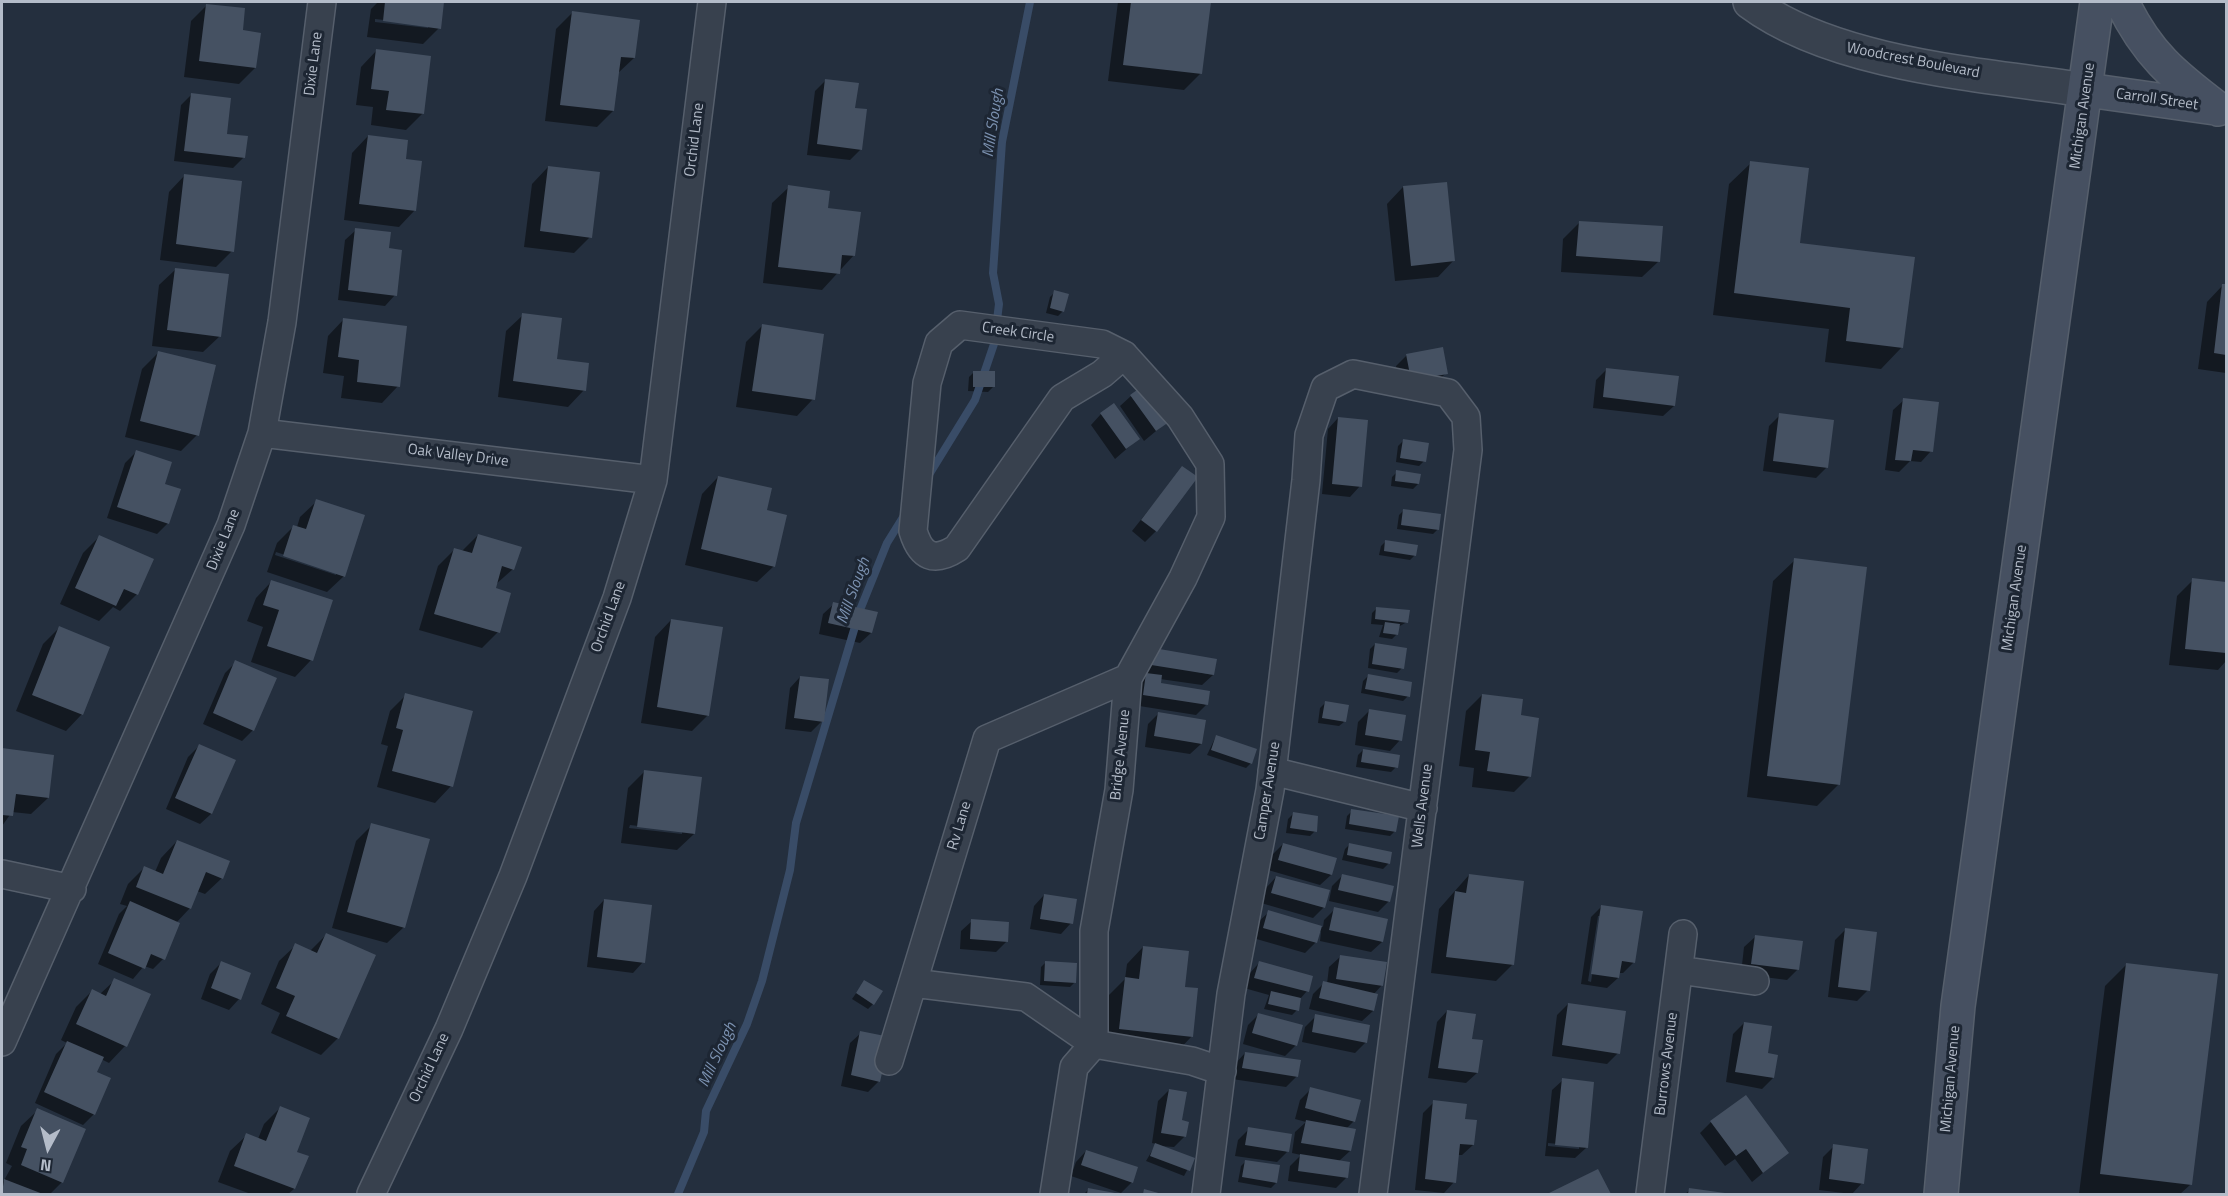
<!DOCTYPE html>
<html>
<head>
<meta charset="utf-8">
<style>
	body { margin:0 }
	#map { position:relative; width:2228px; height:1196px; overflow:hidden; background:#242f3e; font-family:"Titillium Web",sans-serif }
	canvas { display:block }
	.frame { position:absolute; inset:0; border:3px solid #b4bcc9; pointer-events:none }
	.north { position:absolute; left:18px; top:1118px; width:60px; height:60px; -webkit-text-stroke:4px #1d2633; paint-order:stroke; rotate:187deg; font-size:16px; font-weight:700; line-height:24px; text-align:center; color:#b4bcc9 }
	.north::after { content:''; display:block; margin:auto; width:21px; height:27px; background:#b4bcc9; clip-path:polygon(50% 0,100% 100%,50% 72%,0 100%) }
</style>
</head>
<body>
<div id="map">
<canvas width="2228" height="1196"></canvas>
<div class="frame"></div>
<div class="north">N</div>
</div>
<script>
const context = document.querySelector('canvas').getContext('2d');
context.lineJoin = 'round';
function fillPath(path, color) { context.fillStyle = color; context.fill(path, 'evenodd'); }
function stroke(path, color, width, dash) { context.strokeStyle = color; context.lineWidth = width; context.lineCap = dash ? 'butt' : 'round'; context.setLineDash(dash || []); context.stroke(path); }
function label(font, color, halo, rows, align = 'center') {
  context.font = font + ' "Titillium Web",sans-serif'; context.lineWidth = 6; context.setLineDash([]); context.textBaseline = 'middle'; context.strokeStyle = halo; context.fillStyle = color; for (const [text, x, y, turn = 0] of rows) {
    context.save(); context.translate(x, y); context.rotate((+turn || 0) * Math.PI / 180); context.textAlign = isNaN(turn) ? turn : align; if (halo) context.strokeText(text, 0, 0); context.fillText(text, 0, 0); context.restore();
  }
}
const shadow = new Path2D(`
	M378,2H443L439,28L423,44L367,37L371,9ZM375,19L428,25V28L375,22Z
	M1118,2H1209L1200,74L1184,90L1108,81Z
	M207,5L241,32L255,68L239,84L184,77L191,21Z
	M572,13L634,58L617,74L613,111L597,127L545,121L556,29Z
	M377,50L423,113L406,130L371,125L373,107L356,105L361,67Z
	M826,80L854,109L861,149L850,160L807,155L815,91Z
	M192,94L244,157L233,168L174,161L181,105Z
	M368,136L404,160L415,210L399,227L344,220L352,153Z
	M1751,163L1798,244L1902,347L1881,369L1825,362L1829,329L1713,315L1729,184Z
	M548,167L590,237L574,253L524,247L532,184Z
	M185,175L232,251L216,267L160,260L169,192Z
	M789,187L826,210L854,255L822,290L763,283L772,203Z
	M1403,187L1454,260L1438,277L1395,281L1387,204Z
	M1579,223L1659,261L1642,277L1561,272L1563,239Z
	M356,230L388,250L395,295L385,306L338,300L345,240Z
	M176,269L220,336L203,352L152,346L159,285Z
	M2223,285L2226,286V373L2198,369L2207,302Z
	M1055,292L1063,311L1058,316L1046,313L1050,297Z
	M523,315L555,360L584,390L568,407L498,397L506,331Z
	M344,319L398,386L382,403L341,398L344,376L323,373L328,336Z
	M762,326L813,399L797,416L736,407L746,342Z
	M158,353L197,435L181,451L125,437L142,369Z
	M1407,355L1446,373L1435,384L1400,390L1396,366Z
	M1607,369L1674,406L1663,416L1593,408L1596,380Z
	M974,372L993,387L988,392L968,391L969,377Z
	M1131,396L1167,422L1144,441L1120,406Z
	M1904,400L1931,451L1921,462L1910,461L1899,472L1885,470L1893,410Z
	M1101,414L1138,439L1115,459L1091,425Z
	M1780,415L1827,467L1816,478L1763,471L1769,426Z
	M1338,418L1360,486L1350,497L1322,494L1328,429Z
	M1403,441L1424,461L1419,466L1396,462L1398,446Z
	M136,452L163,485L168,523L157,534L107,518L125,463Z
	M1182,468L1156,531L1145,542L1132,531Z
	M1397,472L1418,484L1413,489L1391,486L1392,477Z
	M718,477L766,512L774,566L757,582L685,565L702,494Z
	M317,501L344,576L327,592L267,572L277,543L294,526L297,527L300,517ZM276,552L336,572V575L275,555Z
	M1404,510L1438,529L1433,534L1397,529L1399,515Z
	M478,535L513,569L495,585L498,632L482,648L419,630L438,566L454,550L461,552Z
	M99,537L152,560L137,594L120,611L113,607L99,621L60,604L83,553Z
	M1386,541L1415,555L1410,560L1379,555L1381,546Z
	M1795,560L1839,784L1817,806L1747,797L1773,581Z
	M2193,580L2226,583V661L2218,670L2169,665L2177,596Z
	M272,581L311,660L295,677L251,662L263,627L247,621L256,598Z
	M834,604L871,633L860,643L819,634L823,614Z
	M1377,608L1407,622L1398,627L1397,634L1392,639L1379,637L1383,625L1371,624L1372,613Z
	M671,620L708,715L692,731L641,723L655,637Z
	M59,628L82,714L66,731L16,711L43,644Z
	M1375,644L1402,668L1397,673L1368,668L1370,649Z
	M1138,660L1213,675L1202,685L1160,679L1159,684L1206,705L1196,715L1133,705L1136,685L1145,676L1135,675Z
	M236,662L253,730L242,741L203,724L225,673Z
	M1368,676L1408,696L1403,701L1361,693L1363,681Z
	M800,677L822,721L811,732L785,729L790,688Z
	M406,695L451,786L435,803L377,787L388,746L381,744L390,711Z
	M1482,695L1519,717L1530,776L1514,792L1472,787L1474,768L1459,766L1466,711Z
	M1325,703L1344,722L1339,726L1318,723L1320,708Z
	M1369,711L1400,740L1390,751L1355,745L1358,722Z
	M1159,713L1201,744L1190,754L1145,747L1148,724Z
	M1216,736L1251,763L1246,768L1207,755Z
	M199,746L234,761L211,814L200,824L166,809L188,757Z
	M2,750L53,756L48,798L31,814L12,812L2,826Z
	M1363,750L1396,767L1391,772L1356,767L1358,755Z
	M644,772L694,834L677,850L621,843L628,788ZM630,825L682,831V834L629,828Z
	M1352,811L1395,831L1390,836L1345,829L1347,816Z
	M1293,814L1315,831L1310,836L1286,833L1288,819Z
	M372,825L404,927L387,943L332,928L356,841Z
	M177,841L222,878L205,894L197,891L190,908L176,923L163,959L153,969L144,966L133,979L98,964L119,914L127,906L120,904L128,884L144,868L155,872L161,858Z
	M1283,844L1331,875L1320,885L1268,870L1272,855Z
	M1350,844L1391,853L1388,864L1383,869L1342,860L1345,849Z
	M1343,875L1389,901L1378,912L1329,901L1332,886Z
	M1469,875L1512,965L1496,981L1431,973L1439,909Z
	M1276,877L1324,907L1313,918L1261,903L1266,888Z
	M1044,895L1071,923L1061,934L1030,929L1034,906Z
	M604,900L643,962L633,973L587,967L594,911Z
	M1602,906L1634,962L1623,973H1619L1618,978L1607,988L1581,984L1591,917ZM1598,916H1601L1591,982L1588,981Z
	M1335,909L1382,942L1371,952L1320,941L1321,932L1319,931L1316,942L1305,953L1253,938L1258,922L1269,912L1323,927L1324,920Z
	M972,921L1007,941L996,952L960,949L961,931Z
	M1845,930L1868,990L1857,1001L1828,997L1835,940Z
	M326,935L338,1038L321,1055L271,1033L280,1013L261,1004L279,961L296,945L310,951Z
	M1755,937L1798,969L1787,980L1741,974L1744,947Z
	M1143,947L1184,988L1192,1036L1176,1053L1104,1045L1109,995L1125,979L1127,964Z
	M1340,957L1382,985L1373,995V1011L1362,1021L1309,1009L1313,994L1324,983L1327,984L1329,967Z
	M1046,962L1075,982L1070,987L1040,985L1041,967Z
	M221,963L239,999L229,1010L201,999L210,974Z
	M1259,963L1307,991L1300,999L1297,1010L1292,1015L1264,1009L1269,995L1244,988L1249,974Z
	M2127,964L2190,1185L2180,1194H2079L2105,986Z
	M115,980L149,995L125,1046L109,1063L101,1059L95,1073L94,1114L83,1125L35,1103L56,1054L67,1043L61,1040L76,1007L92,991L100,994Z
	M864,982L873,1004L868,1009L852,999Z
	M1568,1004L1618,1053L1607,1064L1552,1056L1557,1015Z
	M1447,1011L1470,1040L1477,1073L1466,1083L1428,1078L1437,1022Z
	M1259,1014L1296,1045L1285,1056L1243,1044L1248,1025Z
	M1316,1016L1366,1042L1355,1053L1302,1042L1305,1027Z
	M1744,1023L1766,1054L1773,1078L1762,1089L1726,1082L1733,1034Z
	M861,1033L879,1081L868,1092L841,1086L850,1043Z
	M1245,1053L1297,1076L1286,1087L1232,1079L1235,1064Z
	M1563,1080L1586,1148L1575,1158L1545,1156L1552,1090ZM1548,1143L1579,1146V1149L1548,1146Z
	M1311,1089L1354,1121L1346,1129L1350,1151L1339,1161L1346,1178L1336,1188L1288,1181L1290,1166L1301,1155L1292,1153L1295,1132L1306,1122L1295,1119L1300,1100Z
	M1169,1090L1185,1136L1174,1147L1159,1146L1193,1159L1184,1176L1146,1161L1156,1144L1152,1143L1158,1101Z
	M1434,1102L1464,1121L1473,1145L1462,1155H1457L1454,1182L1444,1193L1415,1190L1423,1113Z
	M280,1108L295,1152L307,1157L294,1189L288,1194H251L218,1182L230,1151L247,1135L258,1139L264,1124Z
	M38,1110L62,1182L50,1194H2V1184L12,1166L6,1163L21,1126Z
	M1711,1122L1787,1153L1752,1182L1735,1159L1725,1166L1700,1133Z
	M1249,1129L1287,1152L1277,1162L1235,1156L1238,1140Z
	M1834,1146L1862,1183L1852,1194L1819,1190L1823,1157Z
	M1086,1151L1132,1182L1121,1193L1071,1176L1076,1162Z
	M1246,1161L1276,1183L1271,1188L1238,1182L1241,1166Z
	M1597,1171L1610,1194H1550Z
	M1088,1190L1112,1194H1084Z
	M1690,1190L1724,1194H1685Z`);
const stream = new Path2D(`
	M927,478L975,400L994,344L999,304L993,273L1002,142L1030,2
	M678,1194L704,1132L706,1111L747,1024L762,981L790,870L796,823L860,610L887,543L905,514`);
const building = new Path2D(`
	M385,2H444L441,29L383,21Z
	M1131,2H1211L1202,74L1123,65Z
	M206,4L245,8L243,30L261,33L256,68L199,61Z
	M572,11L640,20L635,58L621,57L614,111L560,105Z
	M376,49L431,56L424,114L386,110L389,91L371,89Z
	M825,79L859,83L855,108L867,109L862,150L817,144Z
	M191,93L231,98L227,134L248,136L245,158L184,151Z
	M368,135L408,140L406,159L422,161L416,211L359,204Z
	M1750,161L1809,168L1800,243L1915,257L1903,348L1846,341L1850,308L1734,293Z
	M548,166L600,172L592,238L540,231Z
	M184,174L242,181L234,252L176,244Z
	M1447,182L1455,261L1411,266L1403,186Z
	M788,185L830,191L828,208L861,212L855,256L842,255L840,274L778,267Z
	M1579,221L1663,226L1660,262L1576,256Z
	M355,228L391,232L389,248L402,250L397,296L348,290Z
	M175,268L229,274L221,337L167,330Z
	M2222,284H2226V355L2214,353Z
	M1054,290L1069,294L1064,312L1050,308Z
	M522,313L562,318L557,359L589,363L586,391L513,381Z
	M343,318L407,326L400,387L357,382L359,360L338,357Z
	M762,324L824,334L815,400L752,391Z
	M1443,347L1448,374L1411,380L1406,354Z
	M158,351L216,365L199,436L140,421Z
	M1606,368L1679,376L1675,406L1603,397Z
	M973,371H995V387H973Z
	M1144,385L1169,422L1156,431L1130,395Z
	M1903,398L1939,402L1933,452L1913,450L1911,461L1895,460Z
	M1114,403L1140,439L1126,449L1100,413Z
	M1779,413L1834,420L1828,468L1773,461Z
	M1338,417L1368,420L1362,487L1332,484Z
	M1403,439L1429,443L1426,462L1400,458Z
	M136,450L172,462L165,484L181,489L169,524L117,507Z
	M1182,466L1198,477L1157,532L1141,520Z
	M1396,470L1421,474L1419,484L1395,481Z
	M718,476L772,488L767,510L787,515L775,567L701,549Z
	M316,499L365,515L345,577L283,556L293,525L306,529Z
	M1403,509L1441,514L1439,530L1401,525Z
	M478,534L522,547L514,570L502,566L496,588L511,593L500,633L434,614L454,548L472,553Z
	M99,535L154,559L138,595L124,589L116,606L75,588Z
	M1385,540L1418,545L1416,556L1384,551Z
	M1794,558L1867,567L1840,785L1767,776Z
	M2192,578L2226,582V653L2185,649Z
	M271,580L333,600L313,661L267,646L279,610L263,605Z
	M833,602L878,612L872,633L828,623Z
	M1376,607L1410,610L1408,623L1375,619Z
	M671,619L723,627L709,716L657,707Z
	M1385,622L1400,624L1398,635L1383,633Z
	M59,626L110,647L83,715L32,695Z
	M1375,643L1407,648L1404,669L1372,664Z
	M1148,647L1217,659L1214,675L1145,664Z
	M235,660L277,678L254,731L213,713Z
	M1146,673L1162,675L1161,683L1210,691L1208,705L1143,695Z
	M1368,674L1412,682L1410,697L1365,689Z
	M800,676L829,679L824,722L794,718Z
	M405,693L473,711L453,787L392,771L403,730L396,728Z
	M1482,694L1523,699L1521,715L1539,718L1531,777L1487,771L1490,752L1475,750Z
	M1325,701L1349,705L1346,722L1322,718Z
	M1369,709L1406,715L1402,741L1365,735Z
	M1158,712L1206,720L1202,744L1154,736Z
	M1216,735L1257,749L1252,764L1211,750Z
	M199,744L236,760L212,814L175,798Z
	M2,748L54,755L49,798L16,794L13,816L2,815Z
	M1363,749L1400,755L1398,768L1361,762Z
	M644,770L702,777L695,834L637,827Z
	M1351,809L1399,816L1396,832L1349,824Z
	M1293,812L1318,816L1317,832L1290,828Z
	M371,823L430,839L405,928L347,912Z
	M177,840L230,861L223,879L206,872L191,909L136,887L144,866L163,874Z
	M1283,843L1337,858L1332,875L1278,860Z
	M1349,843L1392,852L1390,864L1347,855Z
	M1342,874L1394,886L1390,902L1338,890Z
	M1469,874L1524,881L1514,965L1446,957L1455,891L1466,893Z
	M1276,876L1330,890L1325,908L1271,893Z
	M1044,894L1077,899L1073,924L1040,919Z
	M604,899L652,905L645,963L597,957Z
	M130,901L180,923L165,960L151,954L145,969L108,953Z
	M1601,905L1643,911L1635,963L1622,961L1619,978L1591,974Z
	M1334,907L1388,919L1383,942L1329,930Z
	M1268,910L1322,926L1317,943L1263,928Z
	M971,919L1009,922L1008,942L970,939Z
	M1845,928L1877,932L1870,991L1838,987Z
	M326,933L376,955L339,1039L286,1016L295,996L276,988L295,943L317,953Z
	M1755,935L1803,941L1799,970L1751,964Z
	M1143,946L1189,951L1185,987L1198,988L1193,1037L1119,1029L1125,977L1139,979Z
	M1340,955L1387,962L1383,986L1336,979Z
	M221,961L251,973L241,1000L211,988Z
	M1045,961L1077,963L1076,983L1044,981Z
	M1259,961L1313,976L1309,992L1254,978Z
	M2126,963L2218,974L2192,1185L2100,1174Z
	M114,978L151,994L127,1047L76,1024L92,989L106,996Z
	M864,980L883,991L874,1005L856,993Z
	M1323,981L1378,994L1374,1011L1319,998Z
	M1271,991L1301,998L1299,1011L1268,1004Z
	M1568,1003L1626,1011L1620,1054L1562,1045Z
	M1447,1010L1476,1014L1472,1039L1483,1040L1478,1073L1438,1068Z
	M1258,1013L1303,1025L1297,1046L1252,1033Z
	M1315,1014L1370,1025L1367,1043L1312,1032Z
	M1744,1022L1772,1026L1768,1053L1778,1055L1774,1078L1735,1072Z
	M860,1031L890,1037L880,1082L851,1075Z
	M67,1041L104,1057L97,1072L111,1078L95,1115L44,1092Z
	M1245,1052L1301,1060L1298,1077L1242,1068Z
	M1562,1078L1594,1082L1588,1148L1555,1145Z
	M1310,1087L1361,1100L1355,1122L1305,1108Z
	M1169,1089L1187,1092L1182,1120L1189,1122L1186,1137L1161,1133Z
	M1746,1095L1789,1153L1763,1173L1746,1149L1736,1156L1710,1121Z
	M1433,1100L1467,1104L1465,1119L1477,1120L1474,1145L1460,1144L1456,1183L1425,1179Z
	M280,1106L310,1118L297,1152L309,1156L295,1189L234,1166L246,1133L266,1141Z
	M37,1108L86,1129L63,1183L21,1165L27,1149L21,1147Z
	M1306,1120L1356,1129L1351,1151L1301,1143Z
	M1248,1127L1292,1134L1289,1152L1245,1145Z
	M1155,1143L1195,1158L1190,1171L1150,1156Z
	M1833,1144L1868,1149L1864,1184L1829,1179Z
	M1086,1150L1138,1167L1133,1183L1081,1165Z
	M1300,1154L1350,1162L1348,1178L1298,1171Z
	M1245,1160L1280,1165L1277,1183L1242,1177Z
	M1598,1169L1611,1194H1547Z
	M4,1179L43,1194H2Z
	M1088,1188L1115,1193L1114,1194H1087Z
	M1689,1188L1725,1193V1194H1688Z
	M1144,1189L1162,1194H1143Z`);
const minor = new Path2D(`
	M960,325L1102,344L1124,355L1102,374L1062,398L957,548C934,563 921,557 913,531L927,383L939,343Z
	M262,433L653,480
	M1272,771L1423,808
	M2,874L72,889
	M1679,970L1755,981
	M913,983L1026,997L1094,1044L1192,1061L1222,1071
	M2,1042L231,525L262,433L282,322L322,2
	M889,1061L987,739L1128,678
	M371,1194L449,1029L513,876L617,598L653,480L712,2
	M1054,1194L1074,1067L1094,1044V931L1119,790L1128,678L1183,578L1211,517L1210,464L1180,417L1124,355
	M1206,1194L1231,994L1270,790L1306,480L1309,435L1325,388L1353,374L1448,393L1466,417L1468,450L1373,1194
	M1650,1194L1683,934`);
const tertiary = new Path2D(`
	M1750,2C1834,65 1984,75 2087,90`);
const secondary = new Path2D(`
	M2122,2C2147,54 2173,75 2218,109
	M2087,90L2215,108
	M1941,1194L1958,1006L2097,2`);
const streetNames = [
	["Woodcrest Boulevard",1913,61,11],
	["Dixie Lane",314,64,-83],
	["Carroll Street",2157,100,8],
	["Michigan Avenue",2083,116,-82],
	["Orchid Lane",695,140,-83],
	["Creek Circle",1018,333,8],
	["Oak Valley Drive",458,456,7],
	["Dixie Lane",224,540,-68],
	["Michigan Avenue",2015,598,-82],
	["Orchid Lane",609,617,-70],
	["Bridge Avenue",1121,755,-84],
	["Camper Avenue",1268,791,-81],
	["Wells Avenue",1423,806,-83],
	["Rv Lane",960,826,-73],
	["Burrows Avenue",1667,1064,-83],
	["Orchid Lane",430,1068,-65],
	["Michigan Avenue",1951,1079,-85]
];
const waterNames = [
	["Mill Slough",994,123,-81],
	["Mill Slough",854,591,-70],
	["Mill Slough",718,1055,-65]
];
fillPath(shadow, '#0007');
stroke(stream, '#394c67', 8);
fillPath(building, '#455162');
stroke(minor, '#565f6c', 30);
stroke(tertiary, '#565f6c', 36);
stroke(secondary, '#565f6c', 36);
stroke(minor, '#38414e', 27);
stroke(tertiary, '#38414e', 33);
stroke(secondary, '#465061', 33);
label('15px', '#b4bcc9', '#1d2633', streetNames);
label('italic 16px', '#7c92b1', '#1d2633', waterNames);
</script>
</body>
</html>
